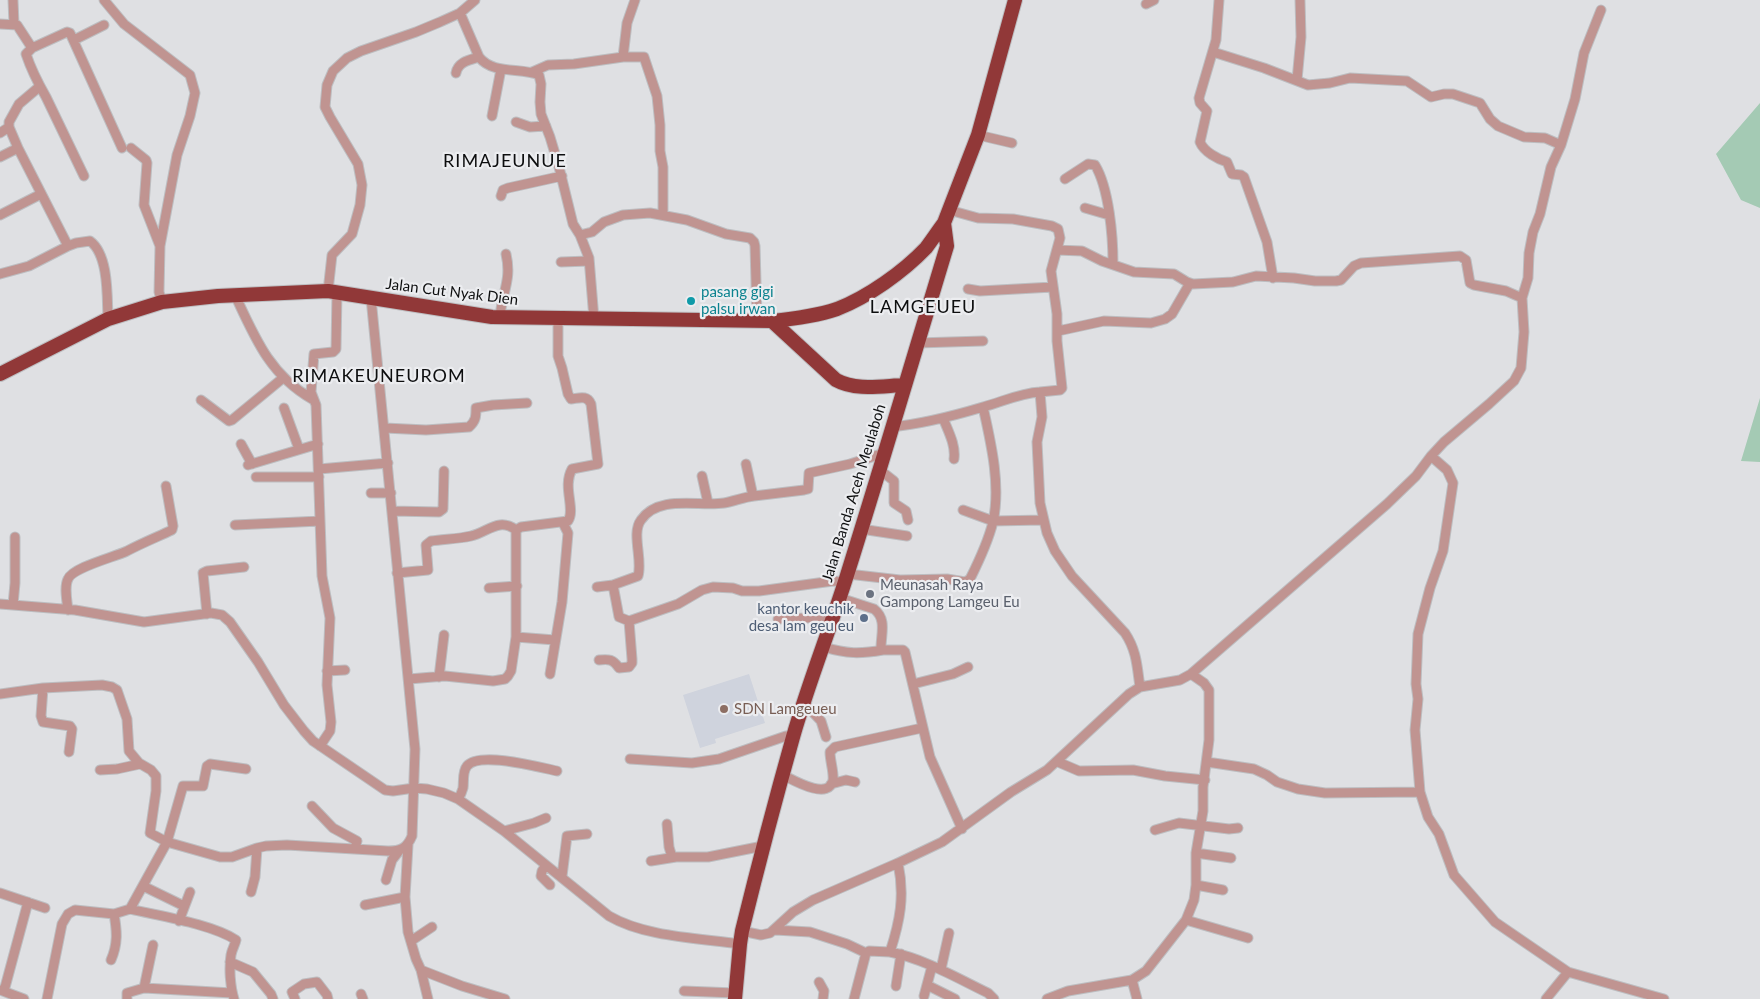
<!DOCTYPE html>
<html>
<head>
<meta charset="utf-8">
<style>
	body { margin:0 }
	canvas { display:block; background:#dfe0e3 }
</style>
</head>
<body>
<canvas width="1760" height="999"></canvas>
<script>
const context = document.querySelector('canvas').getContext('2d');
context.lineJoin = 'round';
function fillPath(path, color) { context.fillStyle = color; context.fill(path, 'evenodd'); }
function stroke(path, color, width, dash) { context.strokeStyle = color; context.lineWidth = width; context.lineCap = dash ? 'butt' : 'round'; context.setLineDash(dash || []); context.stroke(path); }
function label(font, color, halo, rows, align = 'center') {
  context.font = font + ' Lato,sans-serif'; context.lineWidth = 4.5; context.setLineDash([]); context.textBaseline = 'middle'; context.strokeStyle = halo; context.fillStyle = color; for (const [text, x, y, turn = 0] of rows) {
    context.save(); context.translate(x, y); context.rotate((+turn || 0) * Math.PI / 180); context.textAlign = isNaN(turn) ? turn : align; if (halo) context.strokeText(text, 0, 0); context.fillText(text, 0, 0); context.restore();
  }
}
const built = new Path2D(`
	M749,674L765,723L715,739L716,743L700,748L683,695Z`);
const green = new Path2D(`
	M1760,103V208L1741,200L1716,154Z
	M1760,398V462L1741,461Z`);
const minor = new Path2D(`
	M13,0L14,24
	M104,0L124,24L190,75L195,93L190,116L177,155L160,246L159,292L162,302
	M1219,0L1216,40L1199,98L1200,103L1207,111L1200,142C1204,152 1218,159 1227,162L1232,174L1241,175L1244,177L1267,242L1273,278
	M1146,4L1154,0
	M460,13L479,57C493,75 521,67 539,75L541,84L540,102L541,114L550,137L559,167L573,224L580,235L589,258L594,319
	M0,24L17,25L32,48L67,32L70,33L122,148
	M74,40L104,25
	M32,48L26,54C31,69 38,83 46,97L84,176
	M1213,52L1264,68L1308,85L1330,83L1350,78L1407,81L1431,97L1444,94H1453L1480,103L1490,119L1498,126L1524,137L1545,138L1561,145
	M623,57L627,23L635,0
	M532,72L548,65L574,64L623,57H644L657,96L660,125V151L663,167V214
	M456,73C458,62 469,60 479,57
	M1297,80L1301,37L1300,0
	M39,87L19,104L9,122V127L18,148L68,246L76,243L90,241C109,255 107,297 108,319
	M492,116L501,69
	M516,122L530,127L546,126
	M0,133L9,127
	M978,135L1012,143
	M131,148L146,160L147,163L144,205L160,246
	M0,157L18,148
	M1065,179L1088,164L1095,165C1109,188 1113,236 1113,264
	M501,196L503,190L508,188L562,176
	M1085,208L1109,215
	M949,210L978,218L1013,219L1052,226L1058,229L1060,238L1051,271L1057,314V341L1062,388L1060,390L1040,392
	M0,215L41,194
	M580,235L592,232L604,222L623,215L650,213L687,220L726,234L750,238L754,242L755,246L757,319
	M1057,250L1082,251L1102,261L1134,272L1174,274L1187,282L1193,284L1233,282L1256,276L1294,278L1315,281H1336L1341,280L1354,266L1361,263L1460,256L1466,260L1470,283L1474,285L1506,291L1522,298
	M561,262L589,261
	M0,274L29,266L68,246
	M968,289L980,291L1053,287
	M328,291L332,255L352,234L360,205L362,185L358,164L330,117L325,107L327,85L333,71L347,58L361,51L416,32L440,22L460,13L475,0
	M235,295C255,338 270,375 312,399
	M500,317C502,292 512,280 506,254
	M1058,331L1104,321L1151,323L1165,319L1172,314L1190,283
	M917,343L983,341
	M201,400L229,421L232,420L283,378
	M284,408L299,449
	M943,418C948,431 956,445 954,459
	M891,427C922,424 953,416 983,407C1002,402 1020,393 1040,392L1042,417L1037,442L1040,503L1047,533L1055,551L1072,576L1125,633C1137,651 1137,667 1140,687
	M385,428L426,430L469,427C476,421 476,416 476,408L493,405L527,403
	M241,444L252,464
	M1431,456L1447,470L1453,483L1443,551L1430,588L1418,634L1416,684L1418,699L1415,730L1420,792L1428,817L1439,834L1454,875L1495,922L1568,972L1664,999
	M746,464L753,496
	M248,465L318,444
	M319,469L388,463
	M880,470L894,481V503L906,511L908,520
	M702,476L708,503
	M256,477H319
	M371,493H391
	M963,510L993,521L1043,520
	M393,511L439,512L443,509L444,471
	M235,525L320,521
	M861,529L907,536
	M397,573L428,570L426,545L431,541C444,539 458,539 471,536C488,532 499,517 516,530
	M848,574L900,580L947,579L965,582L970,579C979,561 988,542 993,522C1001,485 991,443 983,407
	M613,585L619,617L629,621
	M597,587L613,585L638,576C643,560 631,533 641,520C659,494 699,507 724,503C735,501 744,497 754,496C771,494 787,492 804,490L808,489L809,473L850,464L884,453
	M489,588L517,586
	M840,598L874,609C887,619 881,634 881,648L883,650H903L905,652L930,757L962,829
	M0,604L75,610L144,622L211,613L222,615L230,622L258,662L284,705L304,731L313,741L385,790L393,791L414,788L427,789L444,793L458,799L504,831L609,916C645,937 698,938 740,944
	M13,605L15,583V537
	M68,610C67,601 64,587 68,579C73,567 115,557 127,551C142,543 157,537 172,530L173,526L166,486
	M207,614L203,573L207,571L244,567
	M778,619L834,617
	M516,637L555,640
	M824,647C847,654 860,654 883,650
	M599,660C609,659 613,659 619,668L629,667L632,663V659L629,621L678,604L702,590L713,587L733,588L742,591H759L833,581L845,582
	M327,671L345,670
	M550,674L562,602L568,533L563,523
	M439,677L444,635
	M409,679L445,676L493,681L505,679L508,676L511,671L516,637V530L521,527L568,521C576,509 562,487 572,469L598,464L591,404C587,395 580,398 571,399L568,394L562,368L558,356V318
	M913,684L953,674L968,667
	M43,688L41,716L43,722L70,726L72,729L69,752
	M0,694L43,688L102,685L112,687L117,690L127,719L129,751L139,763L151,770L156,776V791L150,833L167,842L183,786H203L207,766L210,764L246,769
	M804,703L821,721L826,737
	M320,746L330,731L331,722L327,685L330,618L322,576L316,405L311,392L314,354L333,352L336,349L337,292
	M630,759L692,763L719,759L786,736H794
	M1058,762L1079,771L1133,770L1165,776L1205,780
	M1207,762L1254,769L1267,775L1277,782L1298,789L1325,793L1420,792
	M100,770L117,769L140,764
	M783,775C793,780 829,801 833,780C834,772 830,761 830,752L835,747L922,728
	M831,784L846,780L855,782
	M458,799C460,796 462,792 463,788C464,782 462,772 467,766C479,751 539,767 557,771
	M312,806L333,828L357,841L355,849
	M667,824L669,847L672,857
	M1155,830L1179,823L1229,829L1238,828
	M504,831L534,823L546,818
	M408,845L405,897L408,932L416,959L421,970L428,999
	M1196,853L1231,858
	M651,861L676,857H708L763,846
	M546,865L542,871L541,876L550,885
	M562,876L567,836L587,834
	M386,880L392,860L399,851
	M1196,885L1223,890
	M143,886L184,906
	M251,892L255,877L257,848
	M0,893L45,908
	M365,905L405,897
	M130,909C159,916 212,924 236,940C235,945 232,949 231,955C229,968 230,986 234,999
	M1186,920L1248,938
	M179,921L190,892
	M775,930L810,932L847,944L866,953
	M742,931L761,935L770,933L793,912L813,900L898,863L942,842L1011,792L1047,770L1129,694L1140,687L1180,680L1191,674L1387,504L1416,476L1431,456L1444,442L1489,404L1514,381L1521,368L1524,332L1522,298L1528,278L1529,253L1533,232L1540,214L1551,167L1561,145L1575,99L1584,53L1601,10
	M411,941L432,927
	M890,952C925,959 957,978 988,993L994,999
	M111,960C118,944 117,931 114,914
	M230,962L253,972L271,994L273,999
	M941,969L949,933
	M421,970L462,986L505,999
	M1132,980L1137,999
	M819,982L824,991L823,999
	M927,985L955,999
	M896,986L901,954
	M144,988L232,993
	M0,990L24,999
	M4,991L28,902
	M684,991L735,993
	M361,994L363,999
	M924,996L932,966
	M47,999L62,924L68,914L75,910L114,914L130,909L167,842L220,857H232L257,848L266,846L287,845L388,851C401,851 407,848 412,836L415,749L371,298
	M127,999V993L144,988L153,945
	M295,999L292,992L304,984L317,982L327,995L328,999
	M854,999L866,953L869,951L890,952C900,921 905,896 898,863
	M1047,999L1068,991L1132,980L1146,971L1186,920L1194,900L1196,885V853L1203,811V787L1209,740V690L1204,683L1191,674
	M1546,999L1568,972`);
const highway = new Path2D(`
	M772,321L836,380C856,391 881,386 904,385
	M0,374L108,319L162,302L218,296L328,291L492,317L772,321C793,319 816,316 837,309C868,297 903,272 926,248C932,240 938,231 944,223
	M735,999L740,944L742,931C758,866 775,801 793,737C809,681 831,627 848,572C882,464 914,355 947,246L944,223L978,135L1015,0`);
const markers = [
	[691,301,5,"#0f9aa8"],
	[870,594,5,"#6b7280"],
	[864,618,5,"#5c6f8a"],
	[724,709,5,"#8d6e63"]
];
const streetNames = [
	["Jalan Cut Nyak Dien",452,292,7],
	["Jalan Banda Aceh Meulaboh",854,493,-73]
];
const cultureNames = [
	["pasang gigi",701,292],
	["palsu irwan",701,309]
];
const worshipNames = [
	["Meunasah Raya",880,585],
	["Gampong Lamgeu Eu",880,602]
];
const serviceNames = [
	["kantor keuchik",854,609],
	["desa lam geu eu",854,626]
];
const educationNames = [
	["SDN Lamgeueu",734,709]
];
const quarterNames = [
	["RIMAJEUNUE",505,161],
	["LAMGEUEU",923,307],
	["RIMAKEUNEUROM",379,376]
];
fillPath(built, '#cfd3dd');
fillPath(green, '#a4cab4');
stroke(minor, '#bdbec1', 11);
stroke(highway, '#bdbec1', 16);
stroke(minor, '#c09491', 9);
stroke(highway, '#913838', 14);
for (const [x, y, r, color] of markers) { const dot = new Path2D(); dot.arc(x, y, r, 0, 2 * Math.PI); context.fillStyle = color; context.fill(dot); stroke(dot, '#ecedf0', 2); }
label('15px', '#0d0e0f', '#ecedf0', streetNames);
label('15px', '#0d838f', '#ecedf0', cultureNames, 'left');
label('15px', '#5b616d', '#ecedf0', worshipNames, 'left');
label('15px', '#4e5e75', '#ecedf0', serviceNames, 'right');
label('15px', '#785e54', '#ecedf0', educationNames, 'left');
context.letterSpacing = '1px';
label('18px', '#0d0e0f', '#ecedf0', quarterNames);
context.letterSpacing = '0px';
</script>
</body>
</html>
